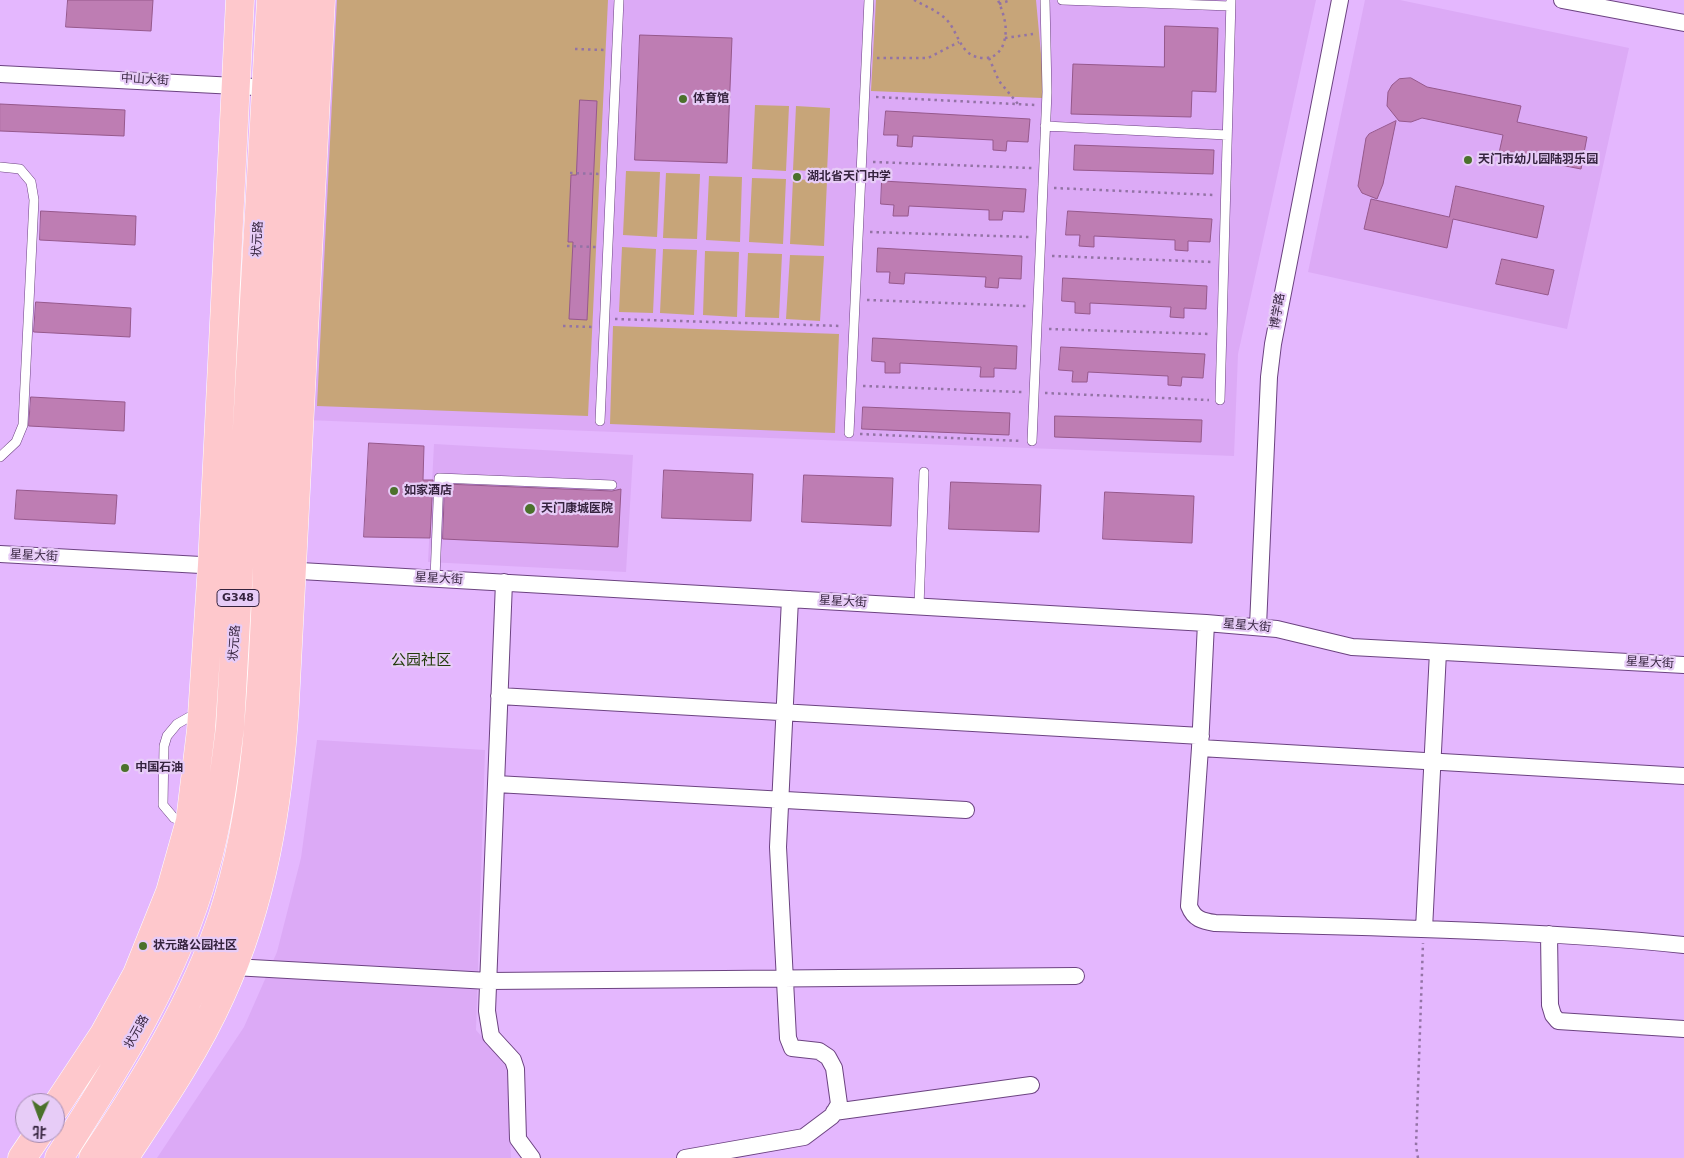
<!DOCTYPE html>
<html>
<head>
<meta charset="utf-8">
<style>
	body { margin:0 }
	#map { position:relative; width:1684px; height:1158px; overflow:hidden; background:#e4b7fe; font-family:"DejaVu Sans","Noto Sans SC",sans-serif }
	canvas { display:block }
	.north { position:absolute; left:15px; top:1093px; width:50px; height:50px; box-sizing:border-box; background:#e7ccf7; border:1px solid #a088ad; border-radius:50%; rotate:182deg; font-size:14px; font-weight:700; line-height:20px; text-align:center; color:#35233e }
	.north::after { content:''; display:block; margin:auto; width:18px; height:22px; background:#4b712b; clip-path:polygon(50% 0,100% 100%,50% 72%,0 100%) }
</style>
</head>
<body>
<div id="map">
<canvas width="1684" height="1158"></canvas>
<div class="north">北</div>
</div>
<script>
const context = document.querySelector('canvas').getContext('2d');
context.lineJoin = 'round';
function fillPath(path, color) { context.fillStyle = color; context.fill(path, 'evenodd'); }
function stroke(path, color, width, dash) { context.strokeStyle = color; context.lineWidth = width; context.lineCap = dash ? 'butt' : 'round'; context.setLineDash(dash || []); context.stroke(path); }
function label(font, color, halo, rows, align = 'center') {
  context.font = font + ' "DejaVu Sans","Noto Sans SC",sans-serif'; context.lineWidth = 4.5; context.setLineDash([]); context.textBaseline = 'middle'; context.strokeStyle = halo; context.fillStyle = color; for (const [text, x, y, turn = 0] of rows) {
    context.save(); context.translate(x, y); context.rotate((+turn || 0) * Math.PI / 180); context.textAlign = isNaN(turn) ? turn : align; if (halo) context.strokeText(text, 0, 0); context.fillText(text, 0, 0); context.restore();
  }
}
const built = new Path2D(`
	M326,0H1316L1238,354L1234,456L306,420Z
	M1365,0H1400L1629,48L1567,329L1308,272Z
	M434,444L633,455L626,572L428,562Z
	M317,740L485,750L476,1030L508,1067L511,1158H157L244,1027L277,952L301,858Z`);
const green = new Path2D(`
	M337,0H608L588,416L317,406Z
	M876,0H1036L1042,65V98L871,91Z
	M755,105L789,106L786,171L752,169Z
	M796,106L830,108L827,172L793,170Z
	M626,171L660,172L657,237L623,235Z
	M666,173L700,174L697,239L663,238Z
	M709,176L742,177L740,242L706,240Z
	M752,178L786,179L783,244L749,242Z
	M793,179L827,181L824,246L790,244Z
	M622,247L656,249L653,313L619,312Z
	M663,249L697,250L694,315L660,313Z
	M705,251L739,252L737,317L703,315Z
	M748,253L782,254L779,318L745,317Z
	M790,255L824,256L820,321L786,319Z
	M613,326L839,334L835,433L610,424Z`);
const building = new Path2D(`
	M68,0H153L151,31L66,27Z
	M1165,26L1218,28L1216,92L1192,91L1191,117L1071,114L1073,64L1164,67Z
	M640,35L732,38L727,163L635,160Z
	M1411,78L1427,87L1521,106L1517,122L1587,137L1581,169L1499,153L1503,135L1422,118L1411,122L1399,121L1387,106L1388,92L1392,85L1399,79Z
	M580,100L597,101L587,320L569,319L573,242H568L571,175H576Z
	M0,104L125,110L124,136L0,131Z
	M886,111L1030,119L1028,142L1007,141L1006,151L993,150V140L913,136L912,147L897,146L898,135H884Z
	M1396,121L1383,184L1377,199L1362,193L1358,186L1366,138L1369,134Z
	M1075,145L1214,150L1213,174L1074,170Z
	M882,181L1026,189L1024,212L1003,211L1002,220H989V210L909,206L908,216H893L894,205L881,204Z
	M1456,186L1544,206L1537,238L1453,219L1447,248L1364,229L1371,199L1449,217Z
	M41,211L136,216L135,245L40,240Z
	M1068,211L1212,219L1210,242L1188,241V251L1175,250V240L1094,236V247L1079,246L1080,235H1066Z
	M878,248L1022,256L1021,279L999,278L998,288L985,287L986,277L905,273L904,284L889,283L890,272H877Z
	M1502,259L1554,270L1548,295L1496,284Z
	M1063,278L1207,286L1206,309L1184,308V318L1170,317L1171,307L1090,303V314L1075,313V302L1062,301Z
	M36,302L131,308L130,337L34,332Z
	M873,338L1017,346L1016,369L994,368V377H980L981,367L900,363V373H885V362L872,361Z
	M1061,347L1205,354L1203,378L1182,377L1181,386L1168,385V376L1088,372L1087,382H1072L1073,371L1059,370Z
	M31,397L125,402L124,431L29,426Z
	M863,407L1010,413L1009,435L862,429Z
	M1055,416L1202,420L1201,442L1055,437Z
	M369,443L424,446L423,480H433L430,538L364,537Z
	M664,470L753,474L751,521L662,518Z
	M804,475L893,478L891,526L802,522Z
	M951,482L1041,485L1039,532L949,529Z
	M445,484L612,491L621,489L618,547L443,539Z
	M17,490L117,495L115,524L15,519Z
	M1105,492L1194,496L1192,543L1103,539Z`);
const path = new Path2D(`
	M914,0C925,6 938,11 947,20C960,35 960,58 985,58C994,58 1000,52 1003,45C1009,29 1004,15 998,0
	M999,4L1011,0
	M1005,38L1033,34
	M575,49L606,50
	M877,58H928L959,42
	M989,58L999,81L1018,104
	M876,97L1035,105
	M873,162L1032,168
	M570,173L600,174
	M1054,188L1214,195
	M870,232L1029,237
	M567,246L596,247
	M1052,256L1213,262
	M867,300L1026,306
	M615,319L842,326
	M563,326L593,327
	M1049,329L1210,334
	M863,386L1022,392
	M1045,393L1209,400
	M860,434L1022,441
	M1418,1158L1416,1146L1423,943`);
const service = new Path2D(`
	M1062,0L1230,6
	M1045,126L1227,135
	M0,167L20,169L31,182L34,200L23,425L16,442L0,457
	M1220,400L1231,0
	M600,421L619,0
	M849,433L869,0
	M1032,441L1047,92L1045,0
	M435,578L439,478L612,485
	M919,606L924,472
	M186,823L174,818L163,805L164,746L167,736L177,724L198,712`);
const minor = new Path2D(`
	M1562,0L1684,23
	M0,74L275,88
	M0,554L219,566
	M283,570L1206,623L1277,629L1352,647L1684,665
	M504,582L487,1011L491,1036L513,1060L516,1069L518,1139L532,1158
	M1206,623L1200,748L1189,906C1194,919 1202,921 1215,923C1372,928 1528,929 1684,945
	M1258,626L1269,377L1273,344L1340,0
	M499,696L1201,736
	M1200,748L1684,776
	M496,784L966,810
	M1424,929L1438,652
	M1549,934L1550,1005L1553,1015L1558,1021L1684,1029
	M233,967L489,981L1076,976
	M834,1112L1031,1085
	M685,1158L804,1137L832,1116L839,1104L834,1068L828,1057L819,1051L792,1048L788,1038L778,847L790,599`);
const trunk = new Path2D(`
	M55,1108L104,1034L137,974L170,892L190,821L201,730L212,565L240,0
	M22,1158L39,1133
	M59,1158C117,1067 175,977 204,872C218,825 224,776 230,727L271,0
	M93,1158C144,1082 194,1002 223,915C263,792 263,650 269,522C278,348 285,174 295,0
	M124,1158C159,1105 195,1053 221,995C263,903 279,803 285,703L321,0`);
const markers = [
	[683,99,5,"#4b712b"],
	[1468,160,5,"#4b712b"],
	[797,177,5,"#4b712b"],
	[394,491,5,"#4b712b"],
	[530,509,6,"#4b712b"],
	[125,768,5,"#4b712b"],
	[143,946,5,"#4b712b"]
];
const shields = [
	[238,598,42]
];
const shieldNames = [
	["G348",238,598]
];
const streetNames = [
	["中山大街",145,80,3],
	["状元路",258,239,-87],
	["博学路",1278,311,-80],
	["星星大街",34,556,3],
	["星星大街",439,579,3],
	["星星大街",843,602,3],
	["星星大街",1247,626,5],
	["状元路",235,643,-86],
	["星星大街",1650,663,3],
	["状元路",137,1032,-61]
];
const poiNames = [
	["体育馆",693,99],
	["天门市幼儿园陆羽乐园",1478,160],
	["湖北省天门中学",807,177],
	["如家酒店",404,491],
	["天门康城医院",541,509],
	["中国石油",135,768],
	["状元路公园社区",153,946]
];
const quarterNames = [
	["公园社区",421,661]
];
fillPath(built, '#dcaaf6');
fillPath(green, '#c7a579');
fillPath(building, '#be7db3');
stroke(building, '#96588c', 1);
stroke(service, '#6c4381', 10);
stroke(minor, '#6c4381', 18);
stroke(trunk, '#fff', 29);
stroke(path, '#9373a5', 2.5, [2.5, 4]);
stroke(service, '#fff', 9);
stroke(minor, '#fff', 16);
stroke(trunk, '#fec8cc', 28);
for (const [x, y, r, color] of markers) { const dot = new Path2D(); dot.arc(x, y, r, 0, 2 * Math.PI); context.fillStyle = color; context.fill(dot); stroke(dot, '#e7ccf7', 2); }
for (const [x, y, w] of shields) { const box = new Path2D(); box.roundRect(x - w / 2, y - 8.5, w, 17, 4); context.fillStyle = '#e7ccf7'; context.fill(box); stroke(box, '#35233e', 1); }
label('bold 11px', '#35233e', null, shieldNames);
label('12px', '#35233e', '#e7ccf7', streetNames);
label('bold 12px', '#35233e', '#e7ccf7', poiNames, 'left');
label('15px', '#223b0a', '#e7ccf7', quarterNames);
</script>
</body>
</html>
